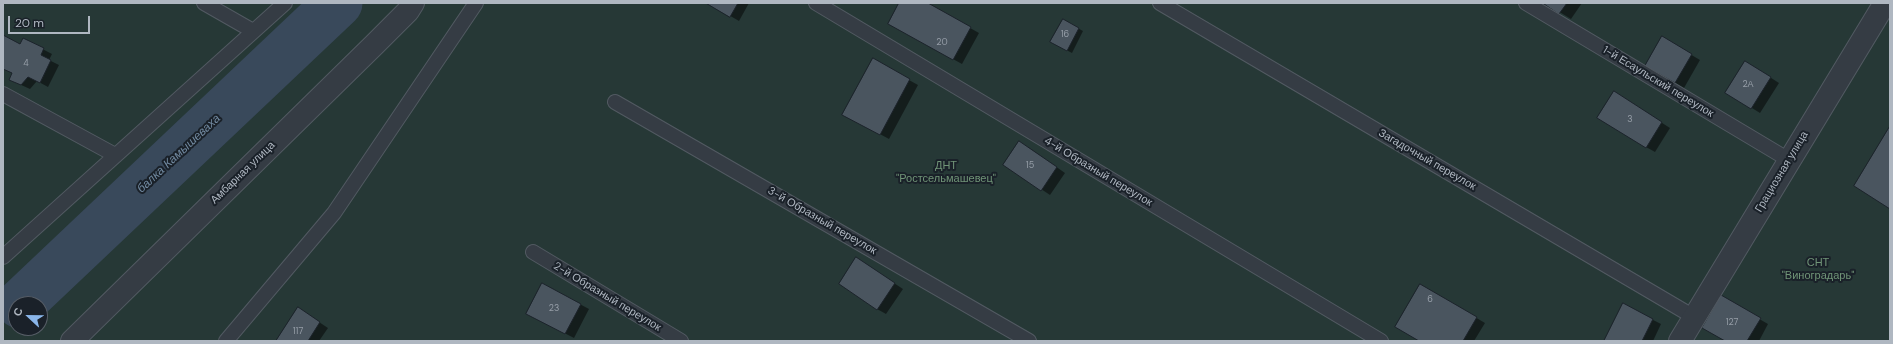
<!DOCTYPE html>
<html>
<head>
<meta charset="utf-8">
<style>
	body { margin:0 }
	#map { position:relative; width:1893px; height:344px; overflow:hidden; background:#222a33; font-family:"DM Sans",sans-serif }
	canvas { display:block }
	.frame { position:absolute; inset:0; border:4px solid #afb7c1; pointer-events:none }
	.north { position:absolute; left:8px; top:296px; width:40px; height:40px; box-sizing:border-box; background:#1a2129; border:1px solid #565d66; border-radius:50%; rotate:292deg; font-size:11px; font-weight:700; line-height:16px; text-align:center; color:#afb7c1 }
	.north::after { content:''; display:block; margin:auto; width:14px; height:18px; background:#8ab6ea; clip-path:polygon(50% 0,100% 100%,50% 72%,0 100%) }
	.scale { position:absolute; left:8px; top:16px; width:82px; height:18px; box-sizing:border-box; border:2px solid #afb7c1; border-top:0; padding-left:5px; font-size:12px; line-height:14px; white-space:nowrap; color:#afb7c1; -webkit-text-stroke:3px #1a2129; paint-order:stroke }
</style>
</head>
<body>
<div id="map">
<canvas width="1893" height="344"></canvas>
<div class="frame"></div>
<div class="north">С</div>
<div class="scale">20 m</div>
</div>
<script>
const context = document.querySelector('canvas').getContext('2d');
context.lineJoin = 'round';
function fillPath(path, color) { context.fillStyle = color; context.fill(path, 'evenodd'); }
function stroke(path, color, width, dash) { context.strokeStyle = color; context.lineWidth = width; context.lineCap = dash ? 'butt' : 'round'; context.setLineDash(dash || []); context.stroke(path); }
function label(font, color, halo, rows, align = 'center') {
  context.font = font + ' "DM Sans",sans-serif'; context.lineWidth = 4; context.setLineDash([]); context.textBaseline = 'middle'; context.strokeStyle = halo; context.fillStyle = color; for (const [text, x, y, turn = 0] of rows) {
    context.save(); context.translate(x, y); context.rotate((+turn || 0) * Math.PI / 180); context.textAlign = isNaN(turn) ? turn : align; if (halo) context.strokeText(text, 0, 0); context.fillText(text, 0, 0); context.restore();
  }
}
const green = new Path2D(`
	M3,3H1890V341H3ZM16,304H40V328H16Z`);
const shadow = new Path2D(`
	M708,3H749L739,21Z
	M901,3H926L979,33L962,64L898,29Z
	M1545,3H1582L1571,19Z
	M1063,20L1083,31L1072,53L1051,42Z
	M3,37L20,45L23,39L52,54L49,60L59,65L48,87L37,81L30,89L19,84L13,74L3,68Z
	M1663,38L1700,60L1684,88L1646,65Z
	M873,60L918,85L889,139L843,114Z
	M1754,67L1779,83L1760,113L1726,92Z
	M1623,98L1670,128L1655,152L1646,147Z
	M1028,147L1065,173L1050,195L1005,165Z
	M865,264L903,289L886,314L877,309Z
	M542,284L589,309L574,338L535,318Z
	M1421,285L1485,323L1474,341H1421Z
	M1721,297L1768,324L1759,341H1727Z
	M1624,305L1661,324L1653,341H1605Z
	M307,314L328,328L319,341H277Z`);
const river = new Path2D(`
	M20,304L338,3`);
const building = new Path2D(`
	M706,3H738L730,17Z
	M899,3H928L971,27L953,60L888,24Z
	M1543,3H1567L1559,14Z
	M1063,19L1079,28L1067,51L1050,42Z
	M3,35L20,44L23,38L44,48L41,55L51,60L40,83L28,77L21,85L9,80L12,73L3,69Z
	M1662,36L1692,54L1675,83L1645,66Z
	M873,58L910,79L880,135L842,115Z
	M1745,61L1771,77L1751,109L1725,93Z
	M1614,91L1662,122L1646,148L1597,118Z
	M1890,126V209L1854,186Z
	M1019,141L1057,167L1041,191L1003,165Z
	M856,257L895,283L877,310L839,284Z
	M542,283L581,304L565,334L526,314Z
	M1420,284L1477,317L1463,341H1419L1395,327Z
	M1721,295L1761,318L1747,341H1725L1702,328Z
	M1623,303L1653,319L1642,341H1604Z
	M298,307L320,322L308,341H276Z`);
const lane = new Path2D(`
	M204,3L253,31
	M816,3L1381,341
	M1160,3L1694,317
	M1526,3L1789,160
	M3,94L115,155
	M615,102L1029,341
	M533,252L681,341
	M3,257L285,3
	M226,341L334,213L476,3`);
const street = new Path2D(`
	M72,341L375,44L408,11L413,3
	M1680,341L1885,3`);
const numberNames = [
	["16",1065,35],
	["20",942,43],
	["4",26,64],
	["2А",1748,85],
	["3",1630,120],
	["15",1030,166],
	["6",1430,300],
	["23",554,309],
	["127",1732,323],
	["117",298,332]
];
const streetNames = [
	["1-й Есаульский переулок",1658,82,31],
	["Загадочный переулок",1427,160,30],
	["4-й Образный переулок",1098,172,31],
	["Грациозная улица",1782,172,-59],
	["Амбарная улица",243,173,-44],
	["3-й Образный переулок",822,221,30],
	["2-й Образный переулок",607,297,31]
];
const parkNames = [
	["ДНТ",946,166],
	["\"Ростсельмашевец\"",946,179],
	["СНТ",1818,263],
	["\"Виноградарь\"",1818,276]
];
const waterNames = [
	["балка Камышеваха",179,154,-43]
];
fillPath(green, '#263836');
fillPath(shadow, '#0007');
stroke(river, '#39495b', 49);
fillPath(building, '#4a555f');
stroke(building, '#1c232b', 1);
stroke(lane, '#525a62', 16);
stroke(street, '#525a62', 24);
stroke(lane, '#353c44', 14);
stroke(street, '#353c44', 22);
label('9px', '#969ea8', null, numberNames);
label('11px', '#afb7c1', '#1a2129', streetNames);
label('11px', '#709477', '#1a2129', parkNames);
label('italic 12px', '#728aa1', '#1a2129', waterNames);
</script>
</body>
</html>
